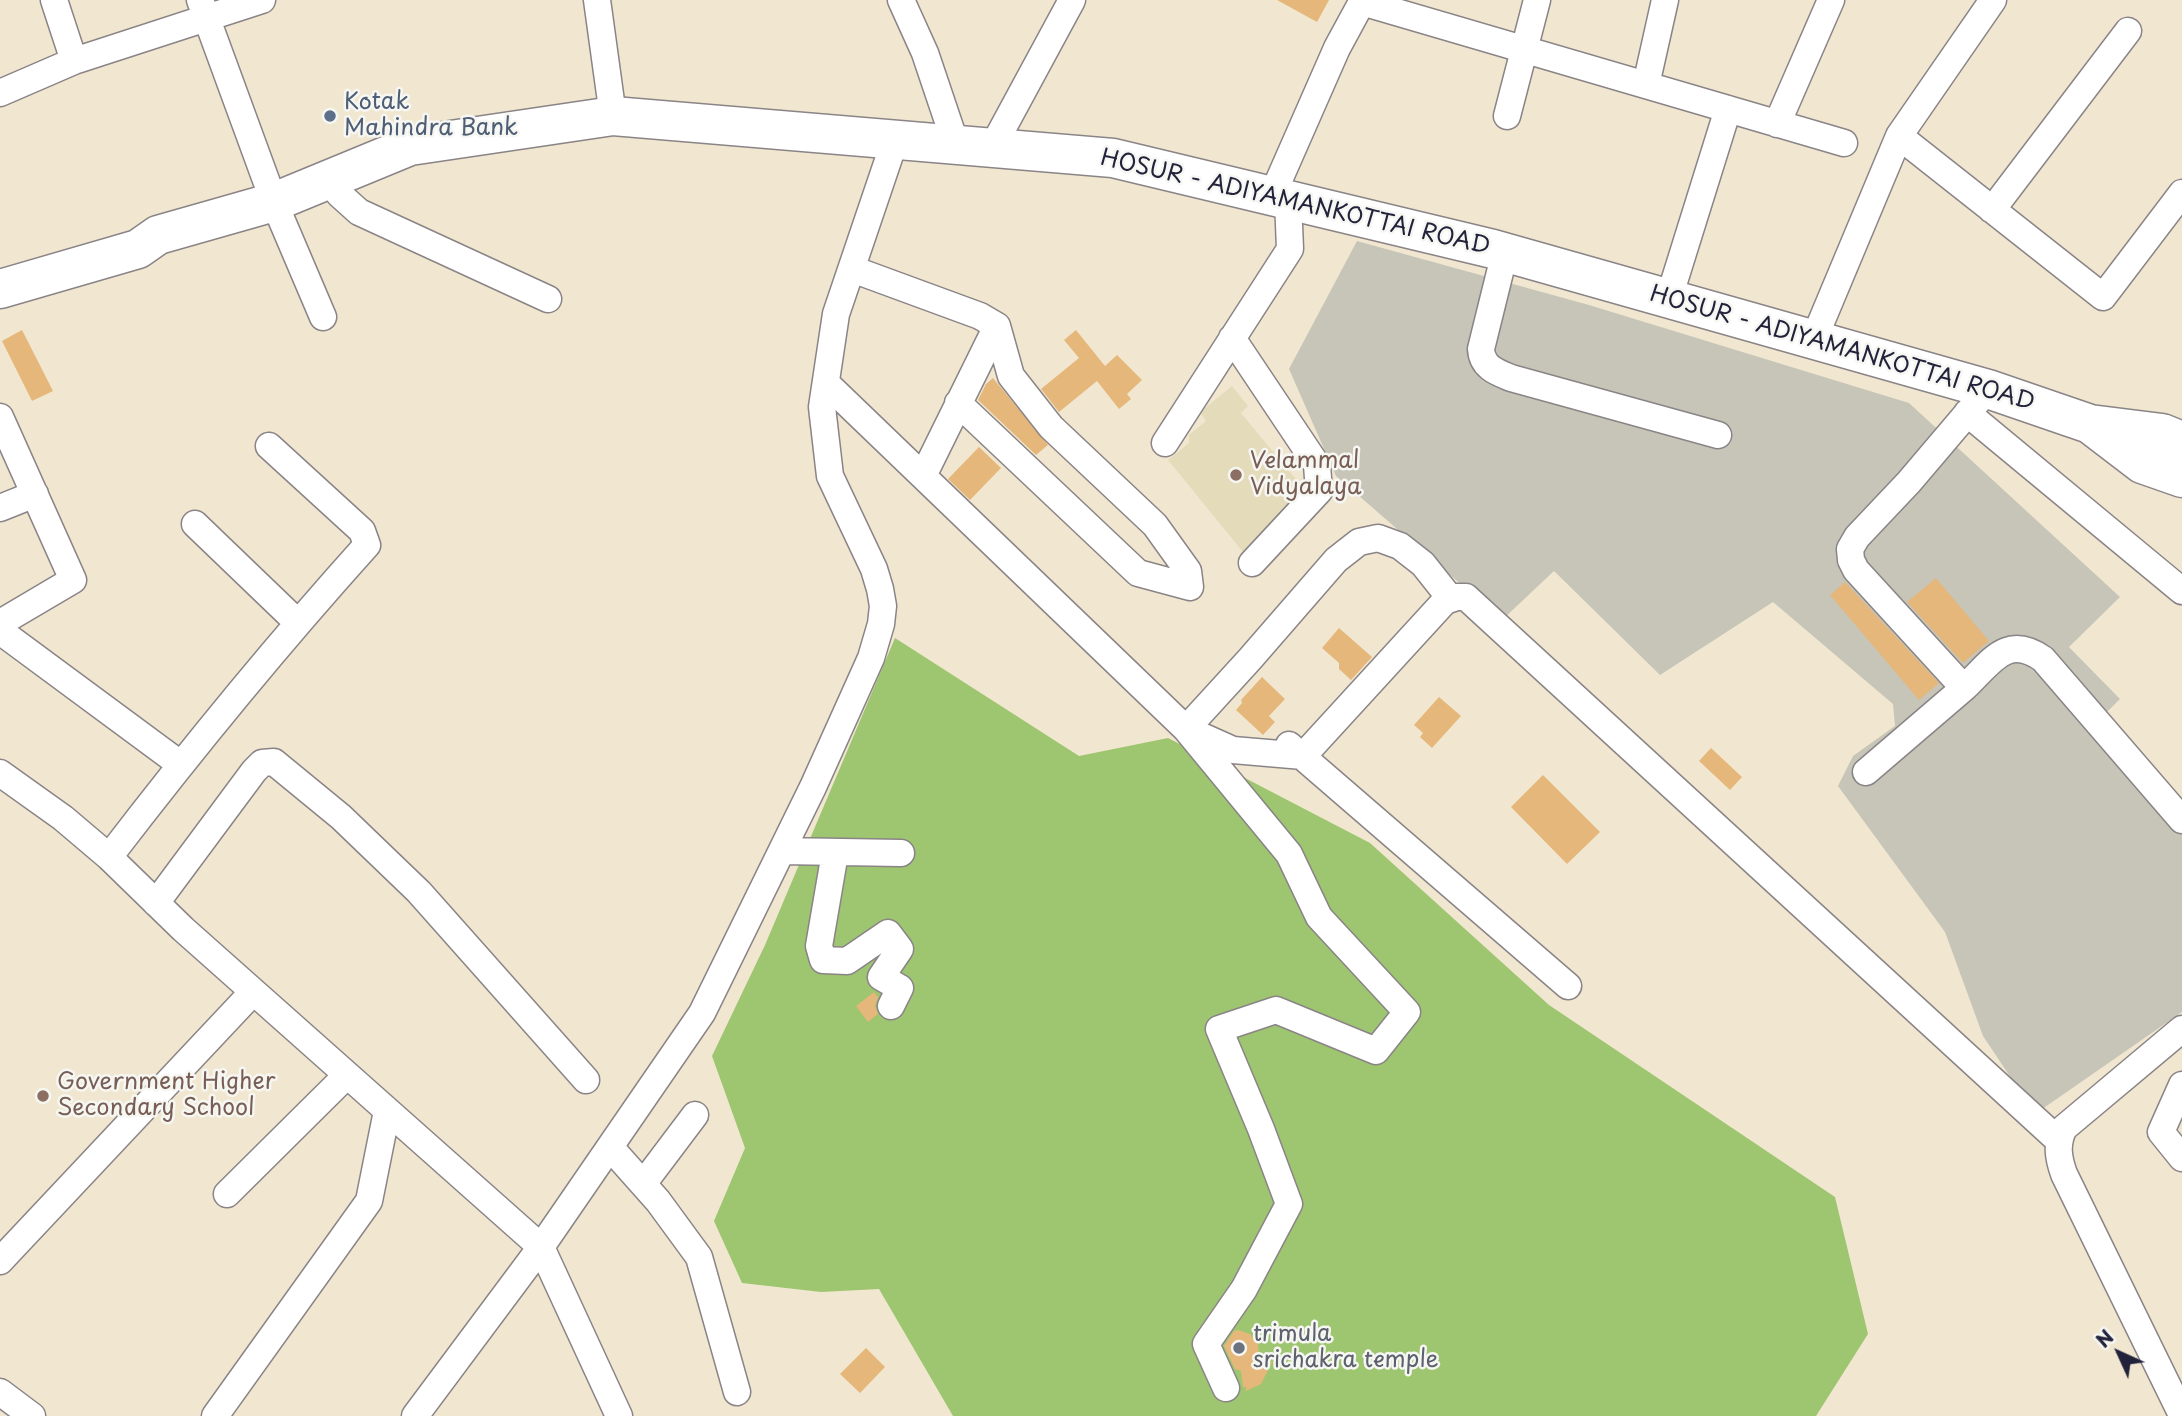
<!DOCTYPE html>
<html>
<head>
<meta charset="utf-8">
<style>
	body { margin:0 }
	#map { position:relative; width:2182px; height:1416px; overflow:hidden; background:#f1e7d1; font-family:"Playpen Sans",sans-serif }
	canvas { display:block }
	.north { position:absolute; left:2084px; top:1318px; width:70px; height:70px; -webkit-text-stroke:5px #f6f6f2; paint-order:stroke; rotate:315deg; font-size:19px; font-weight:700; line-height:28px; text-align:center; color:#22223b }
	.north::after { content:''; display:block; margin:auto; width:24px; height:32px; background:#22223b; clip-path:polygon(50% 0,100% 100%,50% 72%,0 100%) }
</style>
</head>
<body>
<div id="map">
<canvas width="2182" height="1416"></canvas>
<div class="north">N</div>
</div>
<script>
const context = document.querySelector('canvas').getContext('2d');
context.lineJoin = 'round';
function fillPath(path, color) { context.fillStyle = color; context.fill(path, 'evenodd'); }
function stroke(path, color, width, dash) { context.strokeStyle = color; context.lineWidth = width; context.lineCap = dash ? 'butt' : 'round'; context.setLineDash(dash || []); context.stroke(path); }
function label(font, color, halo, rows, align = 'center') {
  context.font = font + ' "Playpen Sans",sans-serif'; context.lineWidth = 5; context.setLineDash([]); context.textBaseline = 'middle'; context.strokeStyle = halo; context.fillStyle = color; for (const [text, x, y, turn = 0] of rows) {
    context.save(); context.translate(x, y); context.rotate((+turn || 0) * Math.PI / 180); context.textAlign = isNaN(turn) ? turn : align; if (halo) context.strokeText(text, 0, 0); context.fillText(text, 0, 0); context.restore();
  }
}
const built = new Path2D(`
	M1232,386L1248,406L1241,413L1305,490L1284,508L1289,514L1243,552L1168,460L1189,443V435L1206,421L1200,412Z`);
const industrial = new Path2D(`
	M1357,241L1589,305L1909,403L2120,597L2069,647L2120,699L2104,715L2182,806V1012L2035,1114L1983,1036L1945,932L1838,786L1853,756L1895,726L1893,704L1773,602L1660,675L1554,571L1502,620L1336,476L1289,369Z`);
const green = new Path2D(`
	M895,638L1079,756L1168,738L1370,843L1549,1005L1835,1197L1868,1334L1816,1416H953L879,1289L821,1292L742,1283L714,1221L745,1148L712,1056L765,945Z`);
const building = new Path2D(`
	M1277,0H1329L1317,22Z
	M22,330L53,391L32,401L2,341Z
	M1076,330L1105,366L1117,355L1142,380L1127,394L1131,399L1119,409L1097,381L1059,412L1041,389L1079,358L1064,340Z
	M993,378L1048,445L1036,455L978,400L986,384Z
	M979,447L1001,468L970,500L948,479Z
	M1936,578L1989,641L1963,663L1907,602Z
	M1845,582L1939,683L1919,700L1830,595Z
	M1339,628L1372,657L1351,680L1339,669V663L1322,648Z
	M1262,677L1285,699L1269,716L1275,722L1263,735L1236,710L1242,703L1241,700Z
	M1439,697L1461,716L1432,748L1420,737L1423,733L1414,725Z
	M1711,748L1742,777L1730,790L1699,761Z
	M1543,775L1600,832L1567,864L1511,807Z
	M874,992L878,997L875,1006L878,1014L868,1022L856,1006Z
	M1238,1330L1250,1334L1258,1344L1259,1356L1272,1362L1261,1384L1246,1391V1387H1243L1241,1371L1235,1369L1224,1346L1234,1331Z
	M866,1348L885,1367L860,1393L840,1374Z`);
const minor = new Path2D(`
	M54,0L74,61
	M200,0L274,202L323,317
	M597,0L613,116
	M901,0L925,53L956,145
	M1362,2L1844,143
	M1646,85L1665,0
	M0,93L74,61L262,0
	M1507,116L1537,0
	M1777,124L1831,0
	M1899,136L1993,0
	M992,148L1072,0
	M335,177L339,194L359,212L548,299
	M1272,196L1337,48L1363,0
	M1992,210L2128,31
	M1505,252L1481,349C1482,367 1496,372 1511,378L1718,435
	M852,269L980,316L997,326L1011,376L1051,427L1155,525L1188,571L1190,587L1138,573L958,403
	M1669,298L1728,109
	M1232,338L1317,465L1319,491L1252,563
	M1814,339L1899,136L2103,297L2182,193
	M826,383L1186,729L1233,750L1303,756L1445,601L1457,597H1466L2058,1140
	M1988,389L1909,482L1857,537L1850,549L1851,560L1856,570L1964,688C1991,663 2006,633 2043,659L2182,820
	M1967,413L2182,591
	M0,417L73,580L0,623
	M1165,443L1290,249L1288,200
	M923,476L997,326
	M0,508L35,494
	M195,524L297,622
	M0,631L180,764
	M1289,745L1568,986
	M1866,772L1964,688
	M0,773L63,818L109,857L183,929L541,1247L619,1416
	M782,851L901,853
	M835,853L819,946L823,960L847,961L888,933L900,949L881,977L900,988L891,1006
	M109,857C191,750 277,645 367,545L362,531L269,446
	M156,903L254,771L262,763L274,762L341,817L419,892L586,1080
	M2182,1029L2064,1128C2056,1144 2058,1157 2064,1174L2182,1415
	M2182,1085L2161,1132L2182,1158
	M610,1147L658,1201L699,1257L737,1392
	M643,1184L695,1115
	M227,1194L347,1075
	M0,1261L253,992
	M1226,1388L1206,1344L1244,1289L1289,1204L1261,1129L1219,1029L1276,1010L1376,1051L1407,1012L1319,917L1289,854L1186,729L1250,659L1336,560L1359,542L1378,538L1400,546L1423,564L1450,598
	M0,1392L32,1416
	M215,1416L369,1201L387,1111
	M415,1416L541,1247L702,1013L813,787L871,658L881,624L883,606L880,589L874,569L830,476L822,407L836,314L895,140`);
const highway = new Path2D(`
	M0,289L138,249L158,235L274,202L410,146L613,116L1113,158L1493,249L1988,389L2090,424L2162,433L2182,441
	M2091,425L2142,464L2182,478`);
const markers = [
	[330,116,7,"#5c6f8a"],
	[1236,475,7,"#8d6e63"],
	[43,1096,7,"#8d6e63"],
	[1239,1348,7,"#6b7280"]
];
const serviceNames = [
	["Kotak",344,103],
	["Mahindra Bank",344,129]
];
const streetNames = [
	["HOSUR - ADIYAMANKOTTAI ROAD",1295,203,13],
	["HOSUR - ADIYAMANKOTTAI ROAD",1842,349,16]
];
const educationNames = [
	["Velammal",1250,462],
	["Vidyalaya",1250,488],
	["Government Higher",57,1083],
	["Secondary School",57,1109]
];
const worshipNames = [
	["trimula",1253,1335],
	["srichakra temple",1253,1361]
];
fillPath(built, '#e4dbba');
fillPath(industrial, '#c6c5b8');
fillPath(green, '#9ec570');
fillPath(building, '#e5b77a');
stroke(minor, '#8a8486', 29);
stroke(highway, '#8a8486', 41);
stroke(minor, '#fff', 26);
stroke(highway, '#fff', 38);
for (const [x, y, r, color] of markers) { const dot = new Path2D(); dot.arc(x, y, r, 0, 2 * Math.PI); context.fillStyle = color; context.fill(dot); stroke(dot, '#f6f6f2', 2.5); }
label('23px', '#4e5e75', '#f6f6f2', serviceNames, 'left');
label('23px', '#22223b', '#f6f6f2', streetNames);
label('23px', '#785e54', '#f6f6f2', educationNames, 'left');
label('23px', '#5b616d', '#f6f6f2', worshipNames, 'left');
</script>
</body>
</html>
